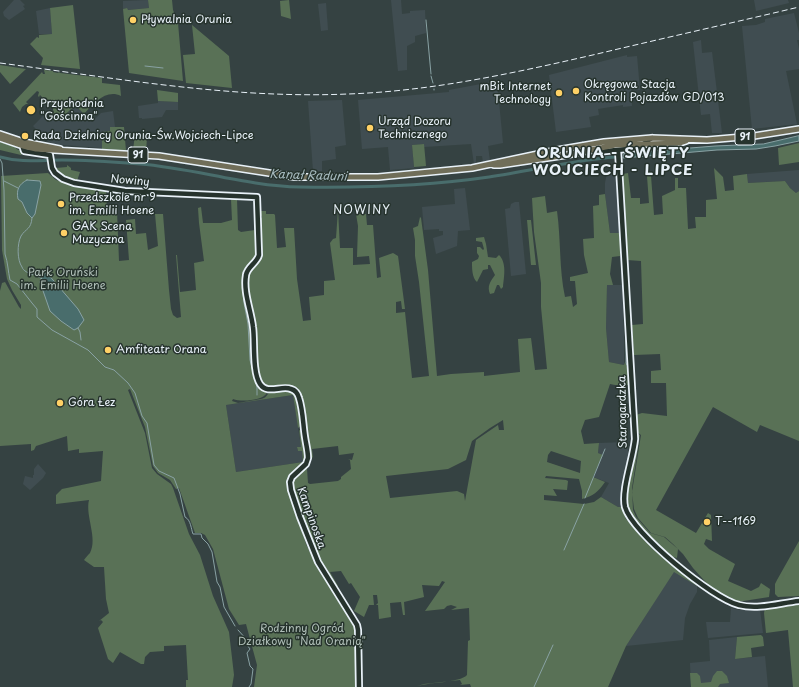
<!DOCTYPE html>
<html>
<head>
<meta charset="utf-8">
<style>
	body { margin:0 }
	canvas { display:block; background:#354242 }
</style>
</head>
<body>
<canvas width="799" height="687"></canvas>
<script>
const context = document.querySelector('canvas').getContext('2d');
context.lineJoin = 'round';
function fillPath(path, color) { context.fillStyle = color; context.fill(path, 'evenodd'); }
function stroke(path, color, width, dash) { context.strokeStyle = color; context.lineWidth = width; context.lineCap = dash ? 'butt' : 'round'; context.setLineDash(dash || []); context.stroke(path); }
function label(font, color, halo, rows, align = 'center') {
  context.font = font + ' "Playpen Sans",sans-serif'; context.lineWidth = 3; context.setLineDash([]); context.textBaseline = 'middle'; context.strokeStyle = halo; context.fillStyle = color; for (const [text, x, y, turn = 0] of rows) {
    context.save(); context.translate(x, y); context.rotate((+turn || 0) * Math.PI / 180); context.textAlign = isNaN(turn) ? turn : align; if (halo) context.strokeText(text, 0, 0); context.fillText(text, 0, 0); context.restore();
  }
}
const built = new Path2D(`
	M14,0H20L25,5L23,6L25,9L9,20L4,16L3,12Z
	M148,0L149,8L127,10V8L123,9V1Z
	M391,0H401L402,14L410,13V11L425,10L426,33L415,36V42L407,46V70L398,71Z
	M754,0H788L789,3L756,11Z
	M326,3L328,30L321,31L318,4Z
	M50,8L52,34H39L36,11Z
	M794,13L799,33V40H797L799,49V69L786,71L797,124L752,129L742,26L756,25L765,22V19Z
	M701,40L702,53L712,52L722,133H712L710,114L701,115L693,42Z
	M627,55V57L637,56L640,90H631L632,106L623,107V105L598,109L599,115L589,117L591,127L556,132L549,75Z
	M497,81L503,143L488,146L490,161L483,162L482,156H476V163L474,164L471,144L424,147V144L412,145L414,168L390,170L388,147L362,149L358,100L449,92V90Z
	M342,100L346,145L335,147L336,159L322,161V171H313L308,101Z
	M158,101L178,102V110H166L162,117L142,119V118H139L138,106L158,103Z
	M75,105L84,114L83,115L92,122L101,113L113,111L115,127H110V131L102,132V148L51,144L33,126L47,112L50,115L48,118L50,120L54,117L59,121Z
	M799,170V191L796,193L790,188L785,181L748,183L747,174Z
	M615,171L620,233H610L605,194V183L607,173Z
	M465,188L470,230L458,231L457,246L436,254L433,238L443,235V231H439V229L424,230L422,207L455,204L454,189Z
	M515,202H519L526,274L511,276L505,209L510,208L511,204Z
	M607,285H622L624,336V365L609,362L606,328Z
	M293,395L301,447L297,448L298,451H302L303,462L236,472L226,405Z
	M627,442L628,453H631L622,492V507H618L601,497L609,483L593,477L602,455L598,453L599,443Z
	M38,464L46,473L43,478L30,490L23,484L25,476L33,478V475H34V469Z
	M674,571L697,586V592L690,604L685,618L683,640L626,646Z
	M731,608L738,610H760L763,633L708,638L706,622H730Z
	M737,637L735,659L765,656L768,687H691L690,663L710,661L709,640Z`);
const green = new Path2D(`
	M148,0H172L173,10L178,23L183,81L129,73L123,9L127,8L128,10L149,8Z
	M289,0L291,19L281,16L280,1Z
	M73,5L80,69L41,65L43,58L30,44L37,37L39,38V35L52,34L50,8Z
	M192,25L229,56L232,88L186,83L183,55L195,54Z
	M0,65L26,69L10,84L0,72Z
	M44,70L53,71V72L58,73L59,72L60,73L102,78V83L120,85L121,96C106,89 94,103 84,114L75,105L59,121L51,114L54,112L53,110V106L50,103L47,105L42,99V97L40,95L39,97L38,96L39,92L37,91L26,102L28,104H26L22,107L20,112L13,103L42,72L43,74H45Z
	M157,90L178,93V102L158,101Z
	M110,127H124L126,151L102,149V132L110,131Z
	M135,133L140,135L139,138H147L146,152L133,151Z
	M0,142L14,146L18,150H22L23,153L21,155L0,150Z
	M799,143V162L779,165L778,148Z
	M424,144L426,166L414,167L412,145Z
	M67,165L71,168V170L80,172L77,181L76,179L74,180L64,177L56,168L67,167Z
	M714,168L723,177L725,191L734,190L733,176L747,174L748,183L785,181L790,188L796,193L799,191V441L760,425L757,432L713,407L656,510L696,533L708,513L711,515L712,541L706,539L704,544L709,549L735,564L728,581L751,591L759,587L761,583L770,589L769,597L737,602L731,600L711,588L693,568L683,554L673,544L665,537L651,533L638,518L634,509L632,492L641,435L637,432L636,415L642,413L667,416L666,383H651V371L661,370L660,354L634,355L632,325L643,324L641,261L627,260L623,174L628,173L631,198H640V204L649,203L647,176H651L654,215L663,214L662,196L675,190V178H678V188H686L688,229L696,228L695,217H706V200L717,199Z
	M48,173L56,180L78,186L106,191L107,212L117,211L119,261L129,260L126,220L135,219L136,234L146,233L148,250L158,246L155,214H163L169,290L171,309L173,315L177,318L181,317L176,255H177L180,292L196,290L194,263L204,261L199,223L198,208L201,207L203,223H221L232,220L231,199H237L238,230L241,232L255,230L254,220L256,218L257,255L245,271L258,385L263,389L262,390L267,393C262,401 241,402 233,399L232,401L238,403L261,399C266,398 266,396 269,393C274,388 288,390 294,393L298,400L302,425L298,428L293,395L226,405L236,472L303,462L302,451H298L297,447H301L299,430L303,432L307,459L304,464L291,475L296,512L306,544L315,562L343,605L355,626L357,687H254L257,665L246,624L239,625L229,609L213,549L205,535L201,533H195L179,488L176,489L170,480L158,473L153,466L145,427L130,389L128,390L145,433L152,468L157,474L171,484L173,488L189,534L200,555L213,596L229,632L234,675L232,687H186V680H188L186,645L164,646V651L150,652L145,657L144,664H141L120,652L113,663L108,659L98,628L103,622L101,620L99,621L109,613L106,599L104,567H94L84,560C86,557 88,555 90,553C98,538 85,516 89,500L56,504V495L62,489L101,481L103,451L79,453V449L68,451L67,436L36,446L34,450L31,451V444L0,446V291L2,283L5,282L19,307L21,309V305L12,290L7,279L2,250L1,176Z
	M605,194L610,233H620V256L612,257L610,274L613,285H607L606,328L609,362L624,365L625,362L627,367L628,385H615L610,384L599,417L585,420L581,431L584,444L599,443L598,453L603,455L593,477L605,482C598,492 593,496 582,499V491L579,479L546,476L545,478L566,480L568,481L567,490L553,489L557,496L544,495V500L584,504L594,502L601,497L618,507H622L626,519L636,528L645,541L697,585V586L674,572L626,646L608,687H471L470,684L460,685L462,684L460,680L424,684L414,687C427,682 460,683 467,675L468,641L470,640L469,608L451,610L457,607L451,605L447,606L444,609L425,611L445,582L442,581L439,586L422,585L424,597L404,602L405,615H403L401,602L390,603L391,617L379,619L378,605H376L378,603L377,595H373L374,605H369L364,617L354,611L360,597L351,583L349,584L341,571L330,572L338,586L336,587L320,561L301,514L292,489L293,479L306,467L307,469L308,483L310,484L338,481L341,479V477L351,469L350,460L348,459L352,460L354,453L339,455L338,446L312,449L313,457L311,459L301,400L295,388L290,387L273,388L263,385L260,380L256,362L247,279C250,268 258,266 261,256L259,219L262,218V216L260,215L259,211H266V214H274L275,215L277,248L286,247L284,228H294L297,279L303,321L311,320L309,297L324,295V281L335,280L330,243L333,239L336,238L338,210L340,248H353V265L370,264L369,256L357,257L358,226L356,214H366L367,225H373L377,278L381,277L379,258L393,253L398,256L405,309H402L401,301L396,302V313L405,312L412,378L429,376L419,282L415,256V240L413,228L418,226L420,217L421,218L428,270L437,376L451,374L484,372V376L520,372L518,339L531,338L535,370L547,369L541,307V283L534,232L532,198L545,196L547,213L557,211C561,240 559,269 565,297L571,296L573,307L577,304L575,281H570V277L588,273L584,255L583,239L594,238L593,206L599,205V195ZM503,420L504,430H499L498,425L476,440L465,501L464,494L457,491L390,498L386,476L448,469L466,460L472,441L490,428ZM551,451L581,461L580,473L547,462L548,455Z
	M527,220H531L536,265H531Z
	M484,237L486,244L488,257L496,258L499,255C507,263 504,277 503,287L501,289L499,285H497L494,293L490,294C487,286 490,282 495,275L490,265H488V269L483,270L477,282C472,278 472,268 472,262L478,259L479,256L477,253V247H480L483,250L484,249L482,242L476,241V238Z
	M636,433L640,435L632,488L633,510L636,517L650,533L664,537L678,549L677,558L670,556L657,545L634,521L627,506L626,497L636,449Z
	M799,541V596L778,597L775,594V584L777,580Z
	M799,604V687H793L788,630L766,633L764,613L765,608Z
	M761,635L763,637L764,646L751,648L752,657L735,659L737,637Z
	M717,671H722L727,676L729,683L720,684L718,687H691L690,673H697L700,676L701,683L711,682L713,676Z`);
const water = new Path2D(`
	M799,136V141L775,146L756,149L717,150L623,158L624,154L628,153L715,146L763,144Z
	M27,180L40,181L41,185L35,214L32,218L27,213L22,202L18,199C16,190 19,184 27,180Z
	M47,273L78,309L84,320L78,328L74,330L61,321L50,311L40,282L43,275Z`);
const stream = new Path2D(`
	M426,20L431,74
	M145,66L163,68
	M431,76L433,83
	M434,89V90
	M0,159L2,163L4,190L5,254C8,263 8,271 10,280L17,284L32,303L37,309V317L52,330L88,350L105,367L114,370L128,383L135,393L142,416L147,423L154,465L159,471L174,478L180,494L185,517C191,520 191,529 193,534H201L202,538L208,544L212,552L217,582L220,587L224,607L235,626
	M616,173L618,192
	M4,181L18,188
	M618,195L619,207
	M619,211L623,275
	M32,218C31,230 26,228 21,236C17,244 17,260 22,267C23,271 29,273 32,275L34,274L42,279
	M623,278L625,310
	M242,280L244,303L248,324L250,360L257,387V395
	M625,315L626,334
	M78,328L80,332L81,340
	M626,337V363L628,367
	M631,404L632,423
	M585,498L605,449
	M564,550L584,504
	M238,630L247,640V645L250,649L247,653L250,666L253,669L251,684L249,687
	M534,687L553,645`);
const canal = new Path2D(`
	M0,157C21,163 41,160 62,160C88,160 114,162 140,164C193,168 246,186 300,187C363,188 427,186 489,177C531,171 573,160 615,157`);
const secondary = new Path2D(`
	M24,143L23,148L24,151L50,155L52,168L55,173L63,179L74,183L125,191L257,197L259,255C257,263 247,267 246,275C243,292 251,310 253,327C255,341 252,372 260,384C267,395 282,385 291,389C295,390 298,394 299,398C303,410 303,425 305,437C306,444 308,451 308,458L306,464L292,477L290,482L291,490L300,517L318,562L357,625L358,630L359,687
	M583,146L596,152L637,148L652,138
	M618,150L635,439C633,459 621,490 625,507C632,533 713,599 739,605C758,610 780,603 799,601`);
const primary = new Path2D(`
	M0,134L24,142L60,149
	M0,138L23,146L36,149L159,156L295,177H378L472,168L557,150L604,142L652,138L707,140L754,136L799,129
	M494,165H500L567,155L615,145L680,143L686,141`);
const rail = new Path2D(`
	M0,63C115,78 231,99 348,94C433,91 514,73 597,54C664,38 732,23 799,7`);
const markers = [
	[133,20,4,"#ffd166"],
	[576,91,4,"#ffd166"],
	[559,93,4,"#ffd166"],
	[31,110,5,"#ffd166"],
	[370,128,4,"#ffd166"],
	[25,136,4,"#ffd166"],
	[61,204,4,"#ffd166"],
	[64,233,4,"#ffd166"],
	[108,350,4,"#ffd166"],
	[60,403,4,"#ffd166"],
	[707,522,4,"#ffd166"]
];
const shields = [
	[745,137,20],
	[138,155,20]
];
const shieldNames = [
	["91",745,137],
	["91",138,155]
];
const poiNames = [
	["Pływalnia Orunia",141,20],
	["Okręgowa Stacja",584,85],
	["Kontroli Pojazdów GD/013",584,98],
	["mBit Internet",551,87,"right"],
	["Technology",551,100,"right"],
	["Przychodnia",40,104],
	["\"Gościnna\"",40,117],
	["Urząd Dozoru",378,122],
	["Technicznego",378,135],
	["Rada Dzielnicy Orunia-Św.Wojciech-Lipce",33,136],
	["Przedszkole nr 9",69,198],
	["im. Emilii Hoene",69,211],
	["GAK Scena",72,227],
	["Muzyczna",72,240],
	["Amfiteatr Orana",116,350],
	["Góra Łez",68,403],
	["T--1169",715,522]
];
const streetNames = [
	["Nowiny",130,181,5],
	["Starogardzka",623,412,-91],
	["Kampinoska",311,518,70]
];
const parkNames = [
	["Park Oruński",63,273],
	["im. Emilii Hoene",63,286],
	["Rodzinny Ogród",302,629],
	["Działkowy \"Nad Oranią\"",302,642]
];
const waterNames = [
	["Kanał Raduni",308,176,2]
];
const neighbourhoodNames = [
	["NOWINY",362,211]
];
const districtNames = [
	["ORUNIA - ŚWIĘTY",613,154],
	["WOJCIECH - LIPCE",613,171]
];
fillPath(built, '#404d51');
fillPath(green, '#597156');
fillPath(water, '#496d6c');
stroke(water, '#89a2a4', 1);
stroke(stream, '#89a2a4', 1);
stroke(canal, '#496d6c', 3);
stroke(secondary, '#e8f1f8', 8);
stroke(primary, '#e8f1f8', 8);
stroke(secondary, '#26332d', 4.5);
stroke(primary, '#706e59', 5);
stroke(rail, '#e8f1f8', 1, [6, 3]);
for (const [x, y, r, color] of markers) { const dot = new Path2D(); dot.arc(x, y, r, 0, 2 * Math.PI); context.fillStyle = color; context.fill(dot); stroke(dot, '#26332d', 1.5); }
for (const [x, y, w] of shields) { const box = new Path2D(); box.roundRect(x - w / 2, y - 8, w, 16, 3); context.fillStyle = '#26332d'; context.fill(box); stroke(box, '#e8f1f8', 1); }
label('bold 10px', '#e8f1f8', null, shieldNames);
label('11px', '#e8f1f8', '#26332d', poiNames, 'left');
label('11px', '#e8f1f8', '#26332d', streetNames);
label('11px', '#afbeb7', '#26332d', parkNames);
label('italic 12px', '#a8bcc0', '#26332d', waterNames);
context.letterSpacing = '1px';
label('12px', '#e8f1f8', '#26332d', neighbourhoodNames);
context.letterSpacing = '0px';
context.letterSpacing = '1px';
label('bold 15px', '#e8f1f8', '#26332d', districtNames);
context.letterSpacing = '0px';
</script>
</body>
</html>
